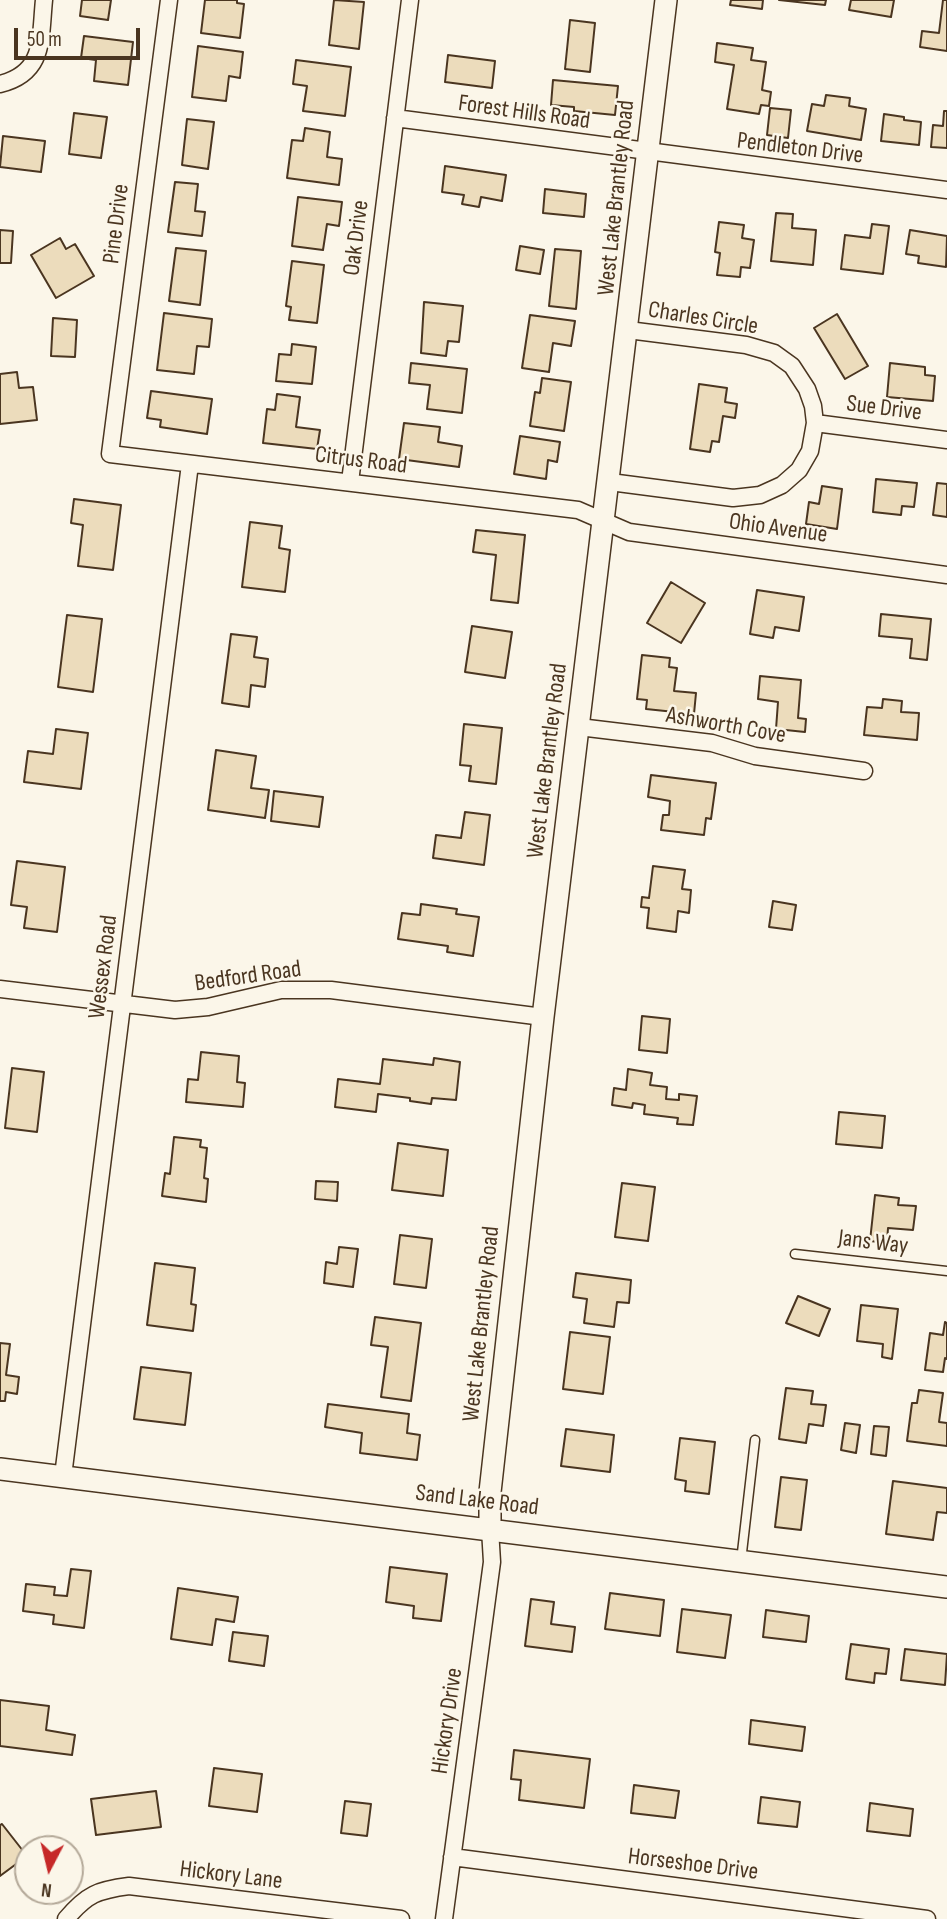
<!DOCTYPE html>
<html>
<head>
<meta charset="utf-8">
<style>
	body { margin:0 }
	#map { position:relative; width:947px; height:1919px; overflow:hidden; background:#fbf6e9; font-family:"Sofia Sans Condensed",sans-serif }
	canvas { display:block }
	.north { position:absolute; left:14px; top:1835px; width:70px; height:70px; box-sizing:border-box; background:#fbf6e9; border:2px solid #b4a999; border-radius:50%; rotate:187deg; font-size:19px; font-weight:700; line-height:28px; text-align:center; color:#4a3520 }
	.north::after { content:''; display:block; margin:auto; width:24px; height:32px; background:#c62828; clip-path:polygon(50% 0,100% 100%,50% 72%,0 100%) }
	.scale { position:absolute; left:14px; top:28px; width:126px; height:32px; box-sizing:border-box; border:4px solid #4a3520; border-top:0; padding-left:9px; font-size:21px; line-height:24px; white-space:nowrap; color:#4a3520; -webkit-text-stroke:5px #fbf6e9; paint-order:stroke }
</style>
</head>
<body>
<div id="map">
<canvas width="947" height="1919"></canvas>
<div class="north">N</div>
<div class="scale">50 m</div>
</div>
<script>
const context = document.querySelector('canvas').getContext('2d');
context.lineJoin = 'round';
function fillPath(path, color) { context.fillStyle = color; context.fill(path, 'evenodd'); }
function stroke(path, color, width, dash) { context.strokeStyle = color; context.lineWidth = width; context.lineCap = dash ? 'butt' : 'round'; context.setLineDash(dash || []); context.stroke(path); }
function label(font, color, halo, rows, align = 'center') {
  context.font = font + ' "Sofia Sans Condensed",sans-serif'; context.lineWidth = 5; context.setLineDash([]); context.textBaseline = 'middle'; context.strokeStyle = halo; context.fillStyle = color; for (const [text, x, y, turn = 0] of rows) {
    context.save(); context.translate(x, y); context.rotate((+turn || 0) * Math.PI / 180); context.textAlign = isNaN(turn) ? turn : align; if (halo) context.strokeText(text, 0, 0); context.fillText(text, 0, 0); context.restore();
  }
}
const building = new Path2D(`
	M82,0H111L108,20L80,16Z
	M205,0H237V3L244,4L240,38L201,33Z
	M334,0L364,2L359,49L329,45Z
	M731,0H763L762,9L730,5Z
	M779,0H826L825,5Z
	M851,0H894L891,17L849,10Z
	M943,0H947V51L920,47L922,31L939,33Z
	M570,20L595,23L590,72L565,69Z
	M84,36L133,42L128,85L94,81L96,60L81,58Z
	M717,43L753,48L751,60L766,62L762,90L771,92L769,106L761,105L759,114L727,109L734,65L715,62Z
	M198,46L243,52L240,78L229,76L226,101L192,97Z
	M448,55L495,61L492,88L445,82Z
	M296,60L351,67L345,116L303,111L307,86L293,84Z
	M553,80L618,86L615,115L574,111V107L551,105Z
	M826,95L850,98L849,106L866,109L861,140L807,131L812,104L824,106Z
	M770,108L791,110L788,138L767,135Z
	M944,111H947V148L931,147L933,125L943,126Z
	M74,113L107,117L101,158L69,154Z
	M884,114L904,117V120L921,122L919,145L881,141Z
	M187,119L214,122L208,169L182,165Z
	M305,128L330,132L327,157L342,159L339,185L287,178L292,140L303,141Z
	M3,136L45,141L41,172L0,167Z
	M445,166L506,175L502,201L481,197L479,207L462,204L464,195L442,192Z
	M175,182L198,184L195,211L205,212L202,236L168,232Z
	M545,189L586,194L584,217L543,213Z
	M298,197L342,202L339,226L327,224L323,250L292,246Z
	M776,213L793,214L792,228L816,230L813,265L771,261Z
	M719,222L744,225L742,238L754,240L750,268L741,267L740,277L717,275L720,253L715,252Z
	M872,224L889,226L883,274L841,269L845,235L870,238Z
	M0,230L13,231L11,263H0Z
	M910,230L947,236L946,267L918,263L919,256L906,254Z
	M60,238L66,249L75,244L94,276L56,298L31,255Z
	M520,246L544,250L540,274L516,270Z
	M176,248L206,251L200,305L169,301Z
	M555,249L581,251L576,309L549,306Z
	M292,261L324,265L317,323L289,320L291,307L286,306Z
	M424,302L463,306L459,342L448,341L446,356L421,353Z
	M164,313L212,319L209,347L197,346L194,374L157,370Z
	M837,314L868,366L845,379L814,328Z
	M530,315L575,321L571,346L553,343L549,372L522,368Z
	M53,318L77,320L75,357L51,356Z
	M292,344L316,347L312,384L276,381L279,354L291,355Z
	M411,363L467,369L462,413L427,409L430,385L409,383Z
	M890,363L925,367V375L935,376L933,401L887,397Z
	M17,372L19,388L33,387L37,420L0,424V374Z
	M542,378L571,382L564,431L530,426L535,392L540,393Z
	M699,384L727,388L725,402L737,404L735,418L723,416L719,442L712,441L710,452L690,449Z
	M151,391L212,399L207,434L160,427L161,420L147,418Z
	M277,394L300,397L296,427L320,430L317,449L263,443L267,409L275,410Z
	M404,423L440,427L438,442L462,446L459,467L399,459Z
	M520,436L560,442L557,462L548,460L546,479L514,474Z
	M876,479L917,483L914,507L902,506L901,515L873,512Z
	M937,483L947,484V517L933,515Z
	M822,486L842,489L837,529L806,524L809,502L819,504Z
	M74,499L121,505L113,570L78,566L83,525L71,523Z
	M250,522L282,526L279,548L290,550L285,592L242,587Z
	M476,530L525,535L518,603L491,600L496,555L473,552Z
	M671,582L705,603L681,643L647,623Z
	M757,590L804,597L799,631L775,627L773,638L750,634Z
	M881,614L931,619L927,660L910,658L912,639L879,636Z
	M67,615L102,619L93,692L58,687Z
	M472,626L512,632L505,678L465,672Z
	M231,634L257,637L254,657L268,659L265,687L251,685L249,707L222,703Z
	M642,655L670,658L669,667L677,668L674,691L696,693L694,714L646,709L647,700L637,699Z
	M760,676L801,680L798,718L806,719L805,732L776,729L778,702L758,699Z
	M883,699L902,701L901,712L919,713L917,740L864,735L867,707L882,708Z
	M464,724L502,728L496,784L469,781L471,766L460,765Z
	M56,729L88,733L81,789L24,782L28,751L53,754Z
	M216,750L256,756L251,788L269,790L265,818L208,810Z
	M651,775L716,783L711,819L706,818L704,835L661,830L663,815H669L670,801L648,797Z
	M274,791L323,797L319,827L271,821Z
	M465,812L490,815L484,865L433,858L436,835L461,838Z
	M17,861L65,867L57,932L24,928L27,907L11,905Z
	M653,866L685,870L682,889L691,890L689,913L678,911L676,932L647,928L649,908L641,907L642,897L649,898Z
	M773,901L796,905L792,930L769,927Z
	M421,904L457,909L456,914L479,917L473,956L447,952L448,946L398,939L402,913L420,915Z
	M642,1016L670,1019L667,1053L639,1050Z
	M201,1052L239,1056L237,1082L245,1083L243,1107L186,1102L188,1079L198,1080Z
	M434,1058L460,1062L456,1100L432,1098L431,1104L410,1101V1098L378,1094L376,1112L335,1107L338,1079L380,1084L383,1059L433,1065Z
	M12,1068L44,1072L37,1132L5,1128Z
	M628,1069L652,1073L650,1085L667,1087L666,1099L679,1100V1094L697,1096L693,1125L677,1124L678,1118L644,1114L645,1105L633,1103L632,1108L612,1105L614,1088L626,1090Z
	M839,1112L885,1116L882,1148L836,1144Z
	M174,1137L201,1140L200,1147L207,1148L204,1178L208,1179L206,1202L162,1196L165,1173L170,1174Z
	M398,1143L448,1150L443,1196L392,1190Z
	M316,1181L338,1182L337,1201L315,1199Z
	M622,1183L655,1187L648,1241L615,1237Z
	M875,1195L899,1198L898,1205L916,1206L913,1230L888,1228L887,1243L870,1241Z
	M400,1235L432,1239L426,1288L394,1284Z
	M339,1247L358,1249L353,1287L324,1283L326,1262L337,1264Z
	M155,1263L195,1268L191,1304L196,1305L193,1331L147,1325Z
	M576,1273L631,1280L629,1303L617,1302L614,1327L584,1323L587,1299L573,1297Z
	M798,1296L830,1309L819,1336L786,1323Z
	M861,1305L898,1309L892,1359L882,1357L883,1344L857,1341Z
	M375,1317L421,1323L411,1401L381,1397L388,1347L371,1345Z
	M945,1322L947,1323V1359L945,1358L943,1372L925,1370L930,1333L943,1335Z
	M570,1332L610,1337L603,1394L563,1389Z
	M0,1343L10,1344L6,1375L19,1377L17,1394L6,1392L5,1401H0Z
	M141,1367L191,1373L185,1425L134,1419Z
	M786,1388L813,1391L811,1404L826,1405L823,1426L809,1424L806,1443L779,1439Z
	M919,1390L943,1393L939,1422L947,1423V1446L907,1441L912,1403H917Z
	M328,1404L409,1414L407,1433L420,1435L417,1460L360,1453L362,1433L325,1427Z
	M845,1423L860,1425L856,1453L841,1450Z
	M874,1426L889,1427L886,1456L871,1454Z
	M566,1429L614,1435L610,1472L561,1466Z
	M680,1438L715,1442L709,1494L685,1491L686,1481L675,1479Z
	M781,1477L807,1480L801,1530L775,1527Z
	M893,1481L947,1488V1513L937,1512L933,1540L886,1534Z
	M390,1567L447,1574L441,1621L413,1618L414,1606L386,1602Z
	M71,1569L91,1571L84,1628L53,1624L54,1615L23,1611L26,1584L55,1587L54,1595L67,1596Z
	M178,1588L238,1597L234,1622L216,1619L212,1645L171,1639Z
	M610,1593L664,1600L660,1636L605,1629Z
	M531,1599L554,1602L551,1624L575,1627L572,1652L525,1646Z
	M682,1609L731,1615L725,1658L677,1652Z
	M766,1610L809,1616L806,1642L763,1637Z
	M233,1632L268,1636L264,1666L229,1661Z
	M851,1644L889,1649L886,1674L875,1673L874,1683L846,1679Z
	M905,1649L947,1654L945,1685L901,1680Z
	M0,1700L49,1706L46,1730L75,1735L72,1755L0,1746Z
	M751,1720L805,1727L802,1751L749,1744Z
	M514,1750L590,1759L584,1808L519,1800L521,1780L511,1779Z
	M214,1768L262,1774L257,1812L209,1806Z
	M634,1785L679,1791L675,1818L631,1813Z
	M156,1791L161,1827L96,1835L91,1799Z
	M761,1797L800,1802L797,1827L758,1823Z
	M345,1801L371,1804L367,1836L341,1833Z
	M870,1803L913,1809L910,1836L867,1831Z
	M2,1824L27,1856L0,1876V1825Z`);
const lane = new Path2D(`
	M795,1254L947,1271
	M741,1561L755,1440`);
const street = new Path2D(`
	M169,0L110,454L578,510L629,532L947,575
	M0,84C45,73 40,39 44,0
	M395,118L947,190
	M815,423L947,440
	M350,482L410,0
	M610,482L733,498L760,495L782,485L799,470L810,451L815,423L813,406L807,389L792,366L774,353L746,345L628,330
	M579,727L712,743L755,756L864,771
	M0,989L175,1010L208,1007L281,990H331L543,1017
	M63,1476L190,464
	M452,1857L927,1919
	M66,1919C87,1894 98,1890 129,1886L401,1919
	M444,1919L492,1562L490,1529`);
const secondary = new Path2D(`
	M0,1469L947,1587
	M490,1529V1492L543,1017L666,0`);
const streetNames = [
	["Forest Hills Road",524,113,8],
	["Pendleton Drive",800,149,7],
	["West Lake Brantley Road",617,198,-84],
	["Pine Drive",117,224,-83],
	["Oak Drive",357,238,-83],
	["Charles Circle",703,319,9],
	["Sue Drive",884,409,7],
	["Citrus Road",361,461,7],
	["Ohio Avenue",778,529,8],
	["Ashworth Cove",726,726,10],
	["West Lake Brantley Road",548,761,-83],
	["Wessex Road",104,967,-83],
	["Bedford Road",248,977,-8],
	["Jans Way",873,1243,7],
	["West Lake Brantley Road",482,1324,-84],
	["Sand Lake Road",477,1501,7],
	["Hickory Drive",448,1721,-82],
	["Horseshoe Drive",693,1865,7],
	["Hickory Lane",231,1876,7]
];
fillPath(building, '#ecdcbc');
stroke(building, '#4a3520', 2);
stroke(lane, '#4a3520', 11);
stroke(street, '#4a3520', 19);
stroke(secondary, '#4a3520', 24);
stroke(lane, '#fbf6e9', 8);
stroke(street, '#fbf6e9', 16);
stroke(secondary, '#fbf6e9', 21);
label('24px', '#4a3520', '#fbf6e9', streetNames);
</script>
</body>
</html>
